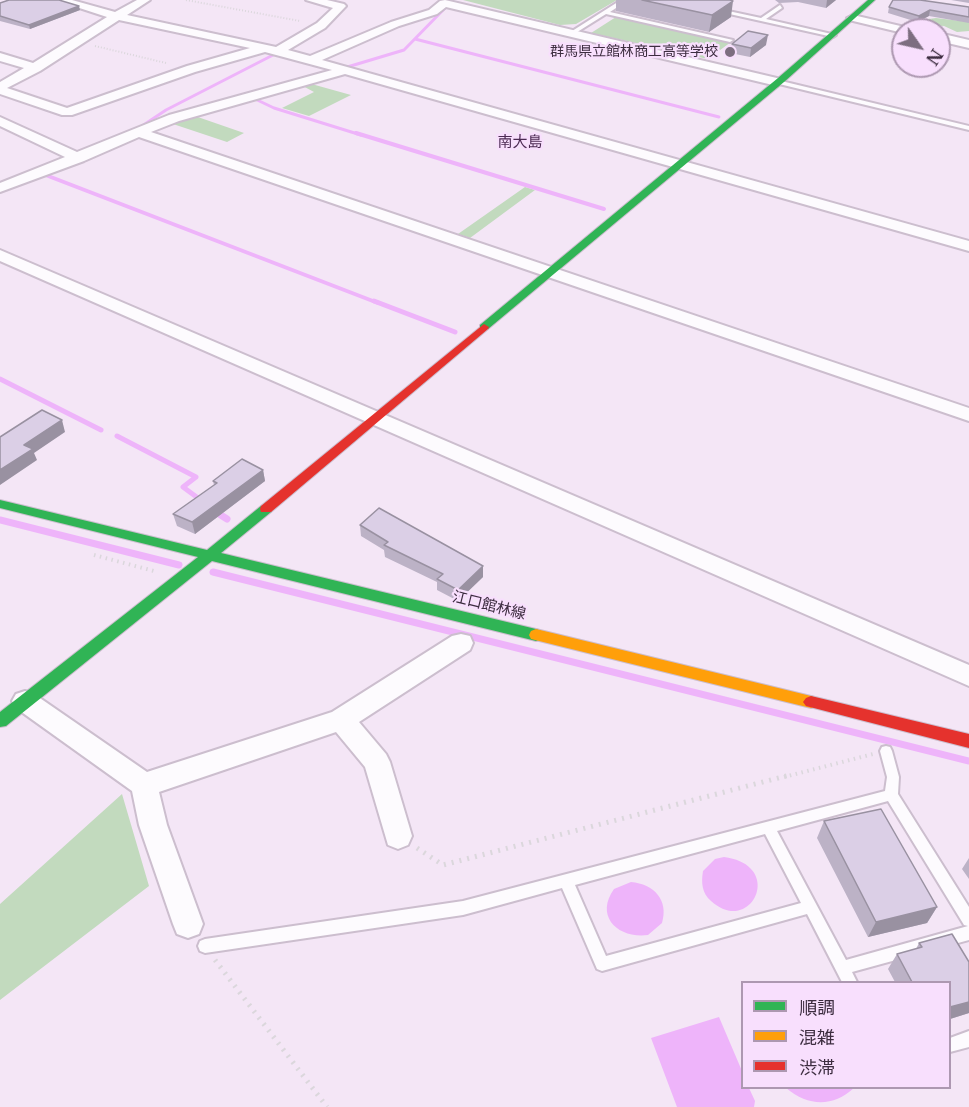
<!DOCTYPE html>
<html>
<head>
<meta charset="utf-8">
<style>
	body { margin:0 }
	#map { position:relative; width:969px; height:1107px; overflow:hidden; background:#f4e6f6; font-family:"Libre Baskerville","Noto Sans JP",serif }
	canvas { display:block }
	.legend { position:absolute; left:741px; top:981px; width:210px; height:108px; box-sizing:border-box; background:#f8dffd; border:2px solid #ad98b1; margin:0; padding:8px 10px; list-style:none; font-size:18px; color:#3d2d40 }
	.legend li { display:flex; align-items:center; gap:12px; height:30px }
	.legend b { width:30px; border:2px solid #ad98b1 }
	.north { position:absolute; left:891px; top:18px; width:60px; height:60px; box-sizing:border-box; background:#f8dffd; border:2px solid #ad98b1; border-radius:50%; rotate:124deg; font-size:16px; font-weight:700; line-height:24px; text-align:center; color:#3d2d40 }
	.north::after { content:''; display:block; margin:auto; width:21px; height:27px; background:#7d6e80; clip-path:polygon(50% 0,100% 100%,50% 72%,0 100%) }
</style>
</head>
<body>
<div id="map">
<canvas width="969" height="1107"></canvas>
<ul class="legend">
<li><b style="height:8px;background:#30b455"></b>順調</li>
<li><b style="height:8px;background:#ff9f0a"></b>混雑</li>
<li><b style="height:8px;background:#e5322d"></b>渋滞</li>
</ul>
<div class="north">N</div>
</div>
<script>
const context = document.querySelector('canvas').getContext('2d');
context.lineJoin = 'round';
function fillPath(path, color) { context.fillStyle = color; context.fill(path, 'evenodd'); }
function stroke(path, color, width, dash) { context.strokeStyle = color; context.lineWidth = width; context.lineCap = dash ? 'butt' : 'round'; context.setLineDash(dash || []); context.stroke(path); }
function label(font, color, halo, rows, align = 'center') {
  context.font = font + ' "Libre Baskerville","Noto Sans JP",serif'; context.lineWidth = 4.5; context.setLineDash([]); context.textBaseline = 'middle'; context.strokeStyle = halo; context.fillStyle = color; for (const [text, x, y, turn = 0] of rows) {
    context.save(); context.translate(x, y); context.rotate((+turn || 0) * Math.PI / 180); context.textAlign = isNaN(turn) ? turn : align; if (halo) context.strokeText(text, 0, 0); context.fillText(text, 0, 0); context.restore();
  }
}
const green = new Path2D(`
	M463,0H617L576,24L560,25Z
	M616,17L731,42L708,59L591,33Z
	M936,18L969,22V31L957,32L944,26L914,24L922,20Z
	M308,83L351,95L309,116L282,108L314,92L301,85Z
	M192,115L244,133L227,142L170,123Z
	M525,187L535,190L470,238L458,234Z
	M122,794L149,886L0,1000V904Z`);
const water = new Path2D(`
	M724,857C786,865 751,937 711,901C702,893 701,883 703,871L715,859Z
	M631,882C654,884 669,900 662,923L648,935C619,939 594,917 614,889Z
	M719,1017L742,1071V1088H749L755,1101L754,1107H677L651,1038Z
	M786,1088H854C833,1107 809,1107 786,1088Z`);
const streamFar3 = new Path2D(`
	M415,39L719,117
	M344,68L404,50L446,7H453
	M253,98L274,108L361,135
	M139,128L166,110L275,54`);
const streamFar2 = new Path2D(`
	M356,133L604,209
	M43,174L378,303`);
const streamFar1 = new Path2D(`
	M374,301L455,332
	M0,379L101,430
	M117,436L196,477L183,487L202,501
	M215,511L218,513`);
const stream = new Path2D(`
	M216,512L227,519
	M0,520L179,565
	M213,572L969,761`);
const pathFar2 = new Path2D(`
	M186,0L300,21
	M95,46L166,63`);
const pathFar1 = new Path2D(`
	M94,555L154,571
	M784,777L873,754`);
const path = new Path2D(`
	M417,848L443,865L790,775
	M215,960L327,1107`);
const lane = new Path2D(`
	M621,0H628L610,12L733,40L730,42L606,14L574,34L569,33Z
	M780,5L782,8L766,19L836,35L833,37L716,11L719,9L761,18Z
	M777,80L969,126V130L775,83L774,82Z
	M886,746L890,747L892,751L899,777L898,794L969,907V940L852,972L857,982H842L807,914L602,971L597,969L562,888L463,915L205,953L200,951L198,946L200,941L205,939L463,901L885,791L887,777L880,751L882,747ZM888,801L964,925L968,926L846,960L777,831ZM765,834L801,903L606,956L575,885Z
	M969,1031V1047L950,1052V1038Z`);
const street = new Path2D(`
	M55,0H72L115,12L137,0H150L127,15L276,47L317,23L333,8L306,0H327L344,4L346,6L325,28L288,50L310,56L391,22L429,10L440,1L445,0L781,79L783,82L777,86L446,7L437,14L399,26L322,60L969,241V251L345,74L179,121L151,132L969,408V421L139,137L84,161L0,192V183L65,157L0,126V117L77,152L169,115L332,70L265,52L195,72L72,115H62L0,94V82L24,68L0,61V53L33,63L107,17ZM119,20L250,48L187,66L67,108L7,88L40,71Z
	M853,15L909,28L911,30H903V33L849,20L847,18Z
	M939,33L969,40V48L939,41Z
	M0,250L969,665V686L0,261Z
	M461,634L470,636L473,643L470,650L359,722L386,754L390,762L412,836L408,845L398,849L388,845L365,767L336,732L159,792L167,825L203,924L199,934L188,938L177,934L173,924L139,825L132,791L16,708L12,701L16,694L25,691L34,694L147,772L332,712L452,636Z`);
const fast = new Path2D(`
	M868,0H875L784,82L488,329H480V325L778,78Z
	M0,500L207,550L261,506L266,505L272,509L271,512L221,553L536,629L541,631L543,635L541,639L536,641L212,561L6,726L0,727V712L198,557L0,508Z`);
const slow = new Path2D(`
	M536,629L811,696L816,698L819,702L816,706L811,708L531,639L529,635L531,631Z`);
const jam = new Path2D(`
	M484,324L489,327L488,329L271,512H261L260,509L261,506Z
	M811,696L969,734V748L806,706L803,702L806,698Z`);
const wall = new Path2D(`
	M616,0H730L731,17L709,32L616,11Z
	M775,0H836L826,8L798,2L779,3Z
	M951,0H969V3Z
	M0,3L80,10L30,29L0,21Z
	M889,7H969V23L929,16L917,22L888,13Z
	M732,44L766,45L750,57L730,53Z
	M263,470L265,481L195,534L177,526L173,514L214,485L213,481Z
	M360,525L483,566V577L458,601L437,590V582L385,557L384,550L361,536Z
	M824,821L937,907L927,923L868,937L817,838Z
	M969,858V879L962,869Z
	M952,934L969,962V1013L950,1019V982H895L888,969L897,954L916,949L919,943Z`);
const shadedWall = new Path2D(`
	M827,0H836L826,8Z
	M733,1L731,17L709,32L712,15Z
	M79,6L80,10L30,29L29,25Z
	M930,10L929,16L917,22L919,16Z
	M768,35L766,45L750,57L751,48Z
	M62,420L65,432L34,453L37,460L0,485V470L24,445Z
	M263,470L265,481L195,534L192,522Z
	M483,566V577L458,601V590Z
	M937,907L927,923L868,937L876,922Z
	M969,1002V1013L950,1019V1007Z`);
const building = new Path2D(`
	M9,0H59L79,6L29,25L0,16V3Z
	M642,0H730L733,1L712,15Z
	M893,0H920L969,7V17L930,10L919,16L889,7Z
	M748,31L768,35L751,48L732,44Z
	M42,410L62,420L24,445L33,449L0,470V437Z
	M242,459L263,470L192,522L173,514L217,483L213,481Z
	M379,508L483,566L458,590L437,579L443,574L384,545L388,542L360,525Z
	M881,809L937,907L876,922L824,821Z
	M952,934L969,962V1002L950,1007V982H912L897,954L922,947L919,943Z`);
const markers = [
	[730,52,6,"#7d6e80"]
];
const farPoinames = [
	["群馬県立館林商工高等学校",718,52]
];
const farQuarternames = [
	["南大島",520,143]
];
const streetNames = [
	["江口館林線",489,606,14]
];
fillPath(green, '#c2dabe');
fillPath(water, '#eeb4fa');
stroke(streamFar3, '#eeb4fa', 3);
stroke(streamFar2, '#eeb4fa', 4);
stroke(streamFar1, '#eeb4fa', 5);
stroke(stream, '#eeb4fa', 7);
stroke(lane, '#ccbece', 4);
stroke(street, '#ccbece', 4);
stroke(fast, '#ccbece', 2);
stroke(slow, '#ccbece', 2);
stroke(jam, '#ccbece', 2);
stroke(pathFar2, '#dbd7dc', 2, [1, 2]);
stroke(pathFar1, '#dbd7dc', 4, [1.5, 4.5]);
stroke(path, '#dbd7dc', 5, [2, 6]);
fillPath(lane, '#fdfbfe');
fillPath(street, '#fdfbfe');
fillPath(fast, '#30b455');
fillPath(slow, '#ff9f0a');
fillPath(jam, '#e5322d');
fillPath(wall, '#bcb2c6');
fillPath(shadedWall, '#9991a1');
fillPath(building, '#dbcfe6');
stroke(building, '#9991a1', 1.5);
for (const [x, y, r, color] of markers) { const dot = new Path2D(); dot.arc(x, y, r, 0, 2 * Math.PI); context.fillStyle = color; context.fill(dot); stroke(dot, '#f8dffd', 2); }
label('14px', '#3d2d40', '#f8dffd', farPoinames, 'right');
label('15px', '#4c2b53', '#f8dffd', farQuarternames);
label('15px', '#3d2d40', '#f8dffd', streetNames);
</script>
</body>
</html>
